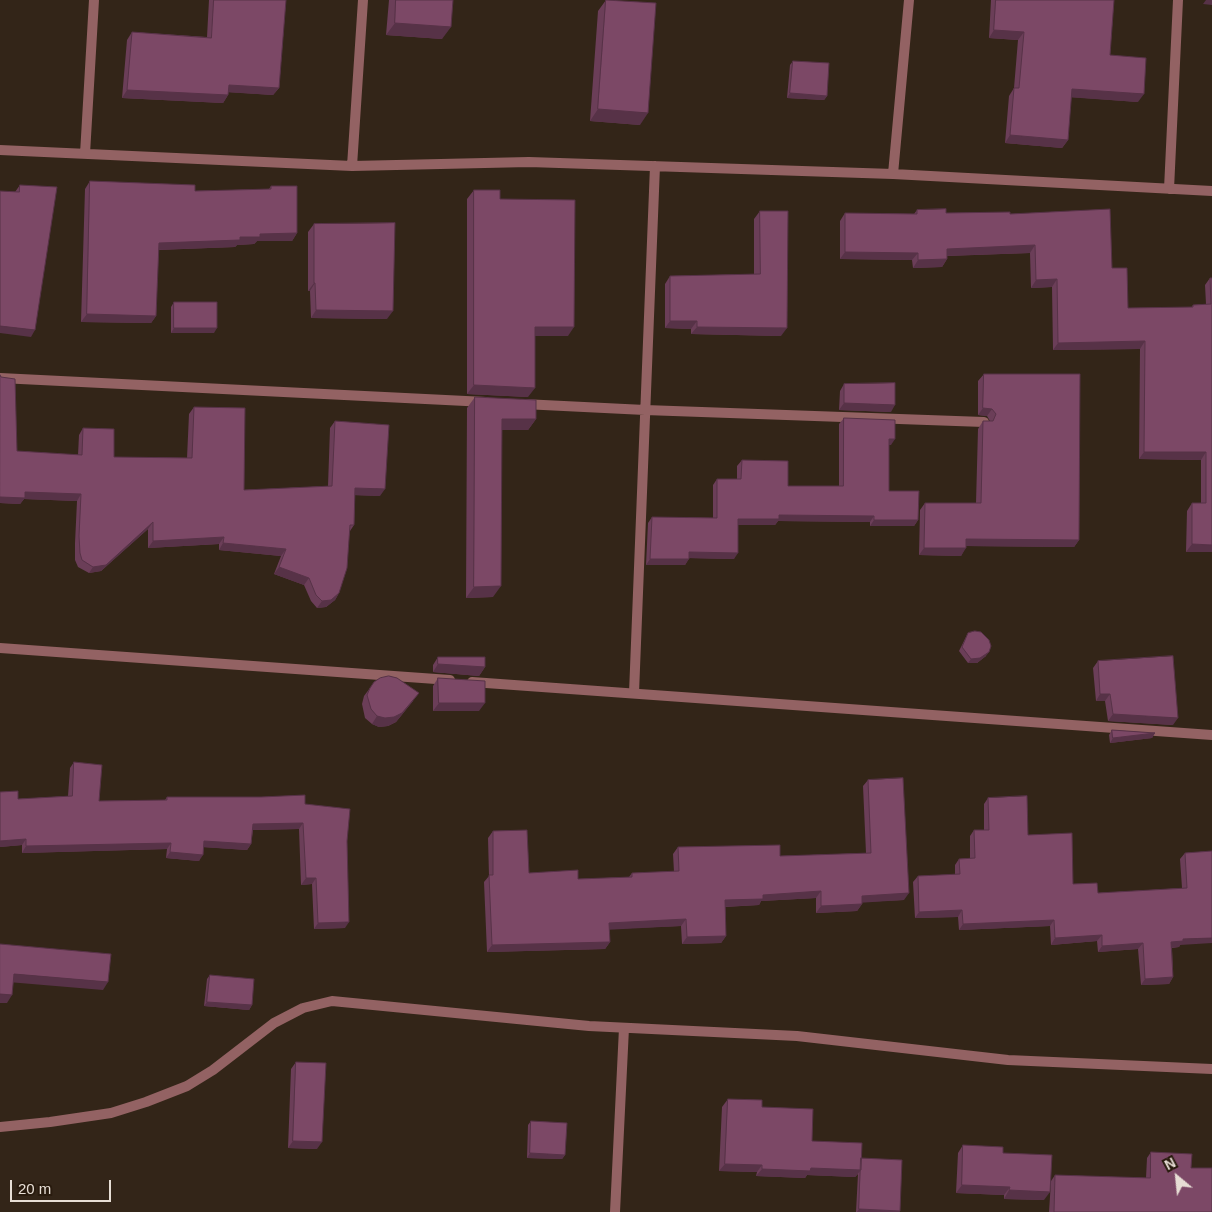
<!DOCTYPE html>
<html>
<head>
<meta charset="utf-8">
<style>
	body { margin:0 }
	#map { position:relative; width:1212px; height:1212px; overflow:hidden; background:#332518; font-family:Helvetica,sans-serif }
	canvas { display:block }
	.north { position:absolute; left:1152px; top:1152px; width:50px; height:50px; -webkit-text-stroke:4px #291b0e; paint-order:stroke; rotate:332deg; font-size:14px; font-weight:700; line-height:20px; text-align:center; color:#e7ded5 }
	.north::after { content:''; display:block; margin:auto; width:18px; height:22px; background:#e7ded5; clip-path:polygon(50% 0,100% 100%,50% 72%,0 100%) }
	.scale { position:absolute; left:10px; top:1180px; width:101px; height:22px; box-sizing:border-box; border:2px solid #e7ded5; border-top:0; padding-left:6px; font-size:15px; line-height:18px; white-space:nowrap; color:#e7ded5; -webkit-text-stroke:4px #291b0e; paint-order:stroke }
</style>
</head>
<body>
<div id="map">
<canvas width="1212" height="1212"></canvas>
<div class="north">N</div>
<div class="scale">20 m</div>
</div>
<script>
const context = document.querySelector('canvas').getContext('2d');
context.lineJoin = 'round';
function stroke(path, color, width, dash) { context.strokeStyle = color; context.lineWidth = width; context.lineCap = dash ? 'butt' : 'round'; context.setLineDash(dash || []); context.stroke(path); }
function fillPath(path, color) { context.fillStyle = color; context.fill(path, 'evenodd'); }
const minor = new Path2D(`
	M0,150L352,166L529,162L893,174L1212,191
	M85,154L94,0
	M352,166L363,0
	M893,174L909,0
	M1169,189L1178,0
	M0,378L486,402
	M523,404L645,410L984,422
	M634,693L655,166
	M0,1127L50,1122L111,1113L146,1102L187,1086L213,1070L274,1023L303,1008L332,1001L589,1026L797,1036L1008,1060L1212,1069
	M615,1212L624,1028`);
const tertiary = new Path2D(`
	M0,648L450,680
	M472,682L1212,735`);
const wall = new Path2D(`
	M209,0H286L279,88L273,95L228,92V95L223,103L122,98L127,40L132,32L207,37Z
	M389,0H453L442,39L386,35Z
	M606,0H616L640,125L590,121L598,11Z
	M991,0H1114L1110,55L1138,102L1071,97L1068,140L1062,148L1005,143L1009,96L1014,88L1018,40L989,38Z
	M793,61L827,96L824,100L787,98L790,65Z
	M90,181L195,191L269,189L271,186L297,233L292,241H257L254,244L237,245L235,247L158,250L156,316L151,323L81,322L85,189Z
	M20,185L31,337L15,192Z
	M474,190L500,199L568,336H535L528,397L467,394V199Z
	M917,210L946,213L1010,214L1112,268L1128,308H1191L1193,305L1206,304L1205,285L1210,278H1212V552H1186L1187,511L1192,503H1201V460L1139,459L1140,349L1053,350L1052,287L1031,288L1030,253L947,256V259L942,267L913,268L912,260L840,259V221L845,213L914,214Z
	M760,211L781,336L691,334V329L665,328V284L670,276L754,274V219Z
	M314,224L387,319L311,318L310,291H308V232Z
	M174,302L214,333H171V307Z
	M984,374L1079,540L1074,547L966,546L961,556L919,555L920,510L925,503H976L978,429L983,421H990L987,416L978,415V381Z
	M0,375L17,451L78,455L79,435L83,428L114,457L187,458L189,414L194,407L244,490L328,486L330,428L335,421L380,496L355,495L354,525L350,531L339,593L335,600L326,607L317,608L311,601L304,585L274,574L281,556L219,550V544L148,548V529L101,571L89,573L78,567L75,560V543L77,501L24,499L20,504L0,503Z
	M844,384L891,412L839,410L840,391Z
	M475,397L536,419L528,430H502L493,597L466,598L467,408Z
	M844,418L891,445H889V491L918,520L914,526H870V522L778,521L775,525H738L734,559L689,558L685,565H646L648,523L652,517L713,518V485L717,479H737V466L742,460L788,486H839V424Z
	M968,633L986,656L977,663H968L959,651Z
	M438,657L485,667L479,676L433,672V665Z
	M1098,661L1173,725L1108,721L1105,701H1096L1093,668Z
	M438,678L479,711H433V686Z
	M370,688L413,701L396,722L388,726L379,727L372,724L365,718L362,704L364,696Z
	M1112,730L1155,733L1152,738L1110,743L1109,735Z
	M74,762L99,801L165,800L167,797L305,804L347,841L345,928L314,929L312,884L301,885L299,829L253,830L251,844L247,850L204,847L199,861L166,858L167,849L22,853V845L0,847V792L18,799L68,796L70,768Z
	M868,780L904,900L862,902V904L857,911L816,913V898L761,901L759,905L725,907L726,936L721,943L682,944L681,926L609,929L610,942L605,949L487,952L484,882L489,876L488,838L493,831L529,873L578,879L629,877L632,873L674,872L673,854L678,847L780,856L866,853L863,786Z
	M988,798L1028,835L1073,884L1098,893L1182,888L1180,859L1185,853L1212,851L1180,945L1179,947L1172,948L1173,977L1169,984L1141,985L1138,949L1098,952L1097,941L1051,945L1050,926L959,930L958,917L915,918L913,882L918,876L955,875V865L959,859L970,858V836L974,830H984V804Z
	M210,975L252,1005L249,1010L204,1006L207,979Z
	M296,1062L317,1149L288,1148L291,1069Z
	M728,1099L762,1107L812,1141L861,1158L900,1211L899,1212H856L858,1174L855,1177L807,1175L805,1178L756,1176L757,1172L719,1171L722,1107Z
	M531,1121L565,1155L562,1159L527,1158L528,1125Z
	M963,1145L1003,1153L1044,1200L1004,1199V1195L956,1193L958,1153Z
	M1151,1152L1191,1168L1212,1212H1049L1051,1181L1055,1175L1146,1178L1147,1158Z`);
const shadedWall = new Path2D(`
	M1206,0H1212V5L1203,4Z
	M395,23L451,27L442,39L386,35Z
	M994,30L1024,32L1018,40L989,38Z
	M229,85L279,88L273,95L224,92Z
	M1072,89L1144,94L1138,102L1066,97Z
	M127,90L228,95L223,103L122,98Z
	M790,93L827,96L824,100L787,98Z
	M598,109L648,113L640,125L590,121Z
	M1010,135L1068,140L1062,148L1005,143Z
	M297,233L292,241H257L254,244L237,245L235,247L154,250L159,243L240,237L260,234Z
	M1035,245L1030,253L942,256L947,249Z
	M845,252L918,253L912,260L840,259Z
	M947,259L942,267L913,268L918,260Z
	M1057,279L1052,287L1031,288L1036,280Z
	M314,283H315L310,291H308Z
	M316,310L393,311L387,319L311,318Z
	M87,314L156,316L151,323L81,322Z
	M670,321H697L691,329L665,328Z
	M0,326L35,330L31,337L0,333Z
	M535,327H574L568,336H529Z
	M697,327L787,328L781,336L691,334Z
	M174,328H217L214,333H171Z
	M1145,341L1140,349L1053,350L1058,343Z
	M474,385L535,388L528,397L467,394Z
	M844,403L895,405L891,412L839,410Z
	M983,408L992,409L987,416L978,415Z
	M502,419H536L528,430H494Z
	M889,439H895L891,445H885Z
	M1144,452H1206L1201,460L1139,459Z
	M355,488L385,489L380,496L350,495Z
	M25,492L81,494L77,501L24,499L20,504L0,503V497Z
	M779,515L874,516L870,522L778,521L775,525H734L738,519Z
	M874,520H918L914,526H870Z
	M153,522L148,529L101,571L89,573L93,567Z
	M224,537L219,544L148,548L153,541Z
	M966,539L1079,540L1074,547L961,546Z
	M223,543L286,549L281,556L219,550Z
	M1192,544L1212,545V552H1186Z
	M924,548H966L961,556L919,555Z
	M689,552L738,553L734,559L685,558Z
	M650,559H689L685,565H646Z
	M279,567L309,578L304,585L274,574Z
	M501,586L493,597L466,598L474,587Z
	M339,593L335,600L326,607L317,608L322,601Z
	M989,652L986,656L977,663H968L971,659Z
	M438,664L485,667L479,676L433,672Z
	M419,693L413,701L396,722L388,726L379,727L372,724L377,716Z
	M1100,694H1110L1105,701H1096Z
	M439,703H485L479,711H433Z
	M1113,714L1178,718L1173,725L1108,721Z
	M1155,733L1152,738L1110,743L1113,738Z
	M303,823L299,829L249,830L253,824Z
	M26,839L22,845L0,847V841Z
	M204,841L251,844L247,850L200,847Z
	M171,843L167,849L22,853L26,846Z
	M170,852L203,855L199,861L166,858Z
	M306,878H316L312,884L301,885Z
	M821,891L816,898L761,901L759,905L720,907L725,900L763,895Z
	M909,893L904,900L857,903L862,896Z
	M862,904L857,911L816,913L821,906Z
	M962,910L958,917L915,918L919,912Z
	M686,919L681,926L604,930L609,923Z
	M1054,920L1050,926L959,930L963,924Z
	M349,922L345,928L314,929L318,923Z
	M1102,935L1097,941L1051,945L1055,938Z
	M726,936L721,943L682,944L687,937Z
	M1212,938V943L1180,945L1179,947L1167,948L1171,942L1183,939Z
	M610,942L605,949L487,952L492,945Z
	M1143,943L1138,949L1098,952L1102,946Z
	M14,974L108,982L103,990L8,982Z
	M1173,977L1169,984L1141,985L1145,979Z
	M0,994L12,995L7,1003H0Z
	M207,1002L252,1005L249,1010L204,1006Z
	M293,1141L322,1142L317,1149L288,1148Z
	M530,1153L565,1155L562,1159L527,1158Z
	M725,1164L762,1165L757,1172L719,1171Z
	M811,1168L861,1170L855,1177L807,1175L805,1178L756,1176L762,1169Z
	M962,1185L1010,1187L1004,1195L956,1193Z
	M1009,1190L1050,1192L1044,1200L1004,1199Z
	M859,1209L900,1211L899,1212H857Z`);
const building = new Path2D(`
	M214,0H286L279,88L229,85L228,95L127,90L132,32L211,38Z
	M396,0H453L451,27L395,23Z
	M606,0L656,3L648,113L598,109Z
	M996,0H1114L1110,55L1146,58L1144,94L1072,89L1068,140L1010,135L1014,88H1019L1024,32L994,30Z
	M793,61L829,63L827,96L790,93Z
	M90,181L195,185V191L271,189V186H297V233L260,234V237H240V240L159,243L156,316L87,314Z
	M20,185L57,187L35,330L0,326V191L19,192Z
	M474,190H500V199L575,200L574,327H535V388L474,385Z
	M946,209V213L1010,212V214L1110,209L1112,268H1127L1128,308L1193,307V305L1211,304L1210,278H1212V545L1192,544V503H1206V452H1144L1145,341L1058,343L1057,279L1036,280L1035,245L947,249V259L918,260V253L845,252V213L917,214V210Z
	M760,211H788L787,328L697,327V321H670V276L760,274Z
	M395,223L393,311L316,310L315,283H314V224Z
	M174,302H217V328H174Z
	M984,374H1080L1079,540L966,539V548H924L925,503H981L983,421H993L996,414L992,409L983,408Z
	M0,375L1,377L15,379L17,451L82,455L83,428L114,429V457L192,458L194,407L245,408L244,490L332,486L335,421L389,425L385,489L355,488L354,525H350L347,568L339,593L331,600L322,601L316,595L309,578L279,567L286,549L223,543L224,537L153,541V522L106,565L93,567L82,560L80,553L79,536L81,494L25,492V498L0,497Z
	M895,383V405L844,403V384Z
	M475,397L536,400V419H502L501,586L474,587Z
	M844,418L895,420V439H889V491H919L918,520H874V516L779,515V519H738V553L689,552V559H650L652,517L717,518V479H741L742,460L788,461V486H843Z
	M975,631L981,632L989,640L991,646L989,652L980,658L971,659L962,647L968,633Z
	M1173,656L1178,718L1113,714L1110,694H1100L1098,661Z
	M438,657H485V667L438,664Z
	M389,676L397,678L419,693L402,713L394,717L385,718L377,716L371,709L367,695L370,688L374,682L380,678Z
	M438,678L485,681V703H439Z
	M1112,730L1155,733L1113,738Z
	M74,762L102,765L99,801L167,800V797H261L305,795V804L350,809L347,841L349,922L318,923L316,878H306L303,823L253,824L251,844L204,841L203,855L170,852L171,843L26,846V839L0,841V792L18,791V799L72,796Z
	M903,778L909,893L862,896V904L821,906V891L763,895V899L725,900L726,936L687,937L686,919L609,923L610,942L492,945L489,875H493V831L527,830L529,873L578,870V879L632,877V873L679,871L678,847L780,845V856L871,853L868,780Z
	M1027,796L1028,835L1072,833L1073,884L1097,883L1098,893L1187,888L1185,853L1212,851V938L1183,939V941L1171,942L1173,977L1145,979L1143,943L1102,946V935L1055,938L1054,920L963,924L962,910L919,912L918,876L960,874L959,859L975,858L974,830H989L988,798Z
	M0,944L111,954L108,982L14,974L12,995L0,994Z
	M210,975L254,979L252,1005L207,1002Z
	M296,1062L326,1063L322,1142L293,1141Z
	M728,1099L762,1100V1107L813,1109L812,1141L862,1143L861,1170L811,1168L810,1171L762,1169V1165L725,1164Z
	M531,1121L567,1123L565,1155L530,1153Z
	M963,1145L1003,1147V1153L1052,1155L1050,1192L1009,1190L1010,1187L962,1185Z
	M1151,1152L1192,1154L1191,1168H1212V1212H1054L1055,1175L1150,1178Z
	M861,1158L902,1160L900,1211L859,1209Z`);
stroke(minor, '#936263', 10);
stroke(tertiary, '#936263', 10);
fillPath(wall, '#6b3e58');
fillPath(shadedWall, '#573247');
fillPath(building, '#7c4866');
stroke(building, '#573247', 1);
</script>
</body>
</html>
